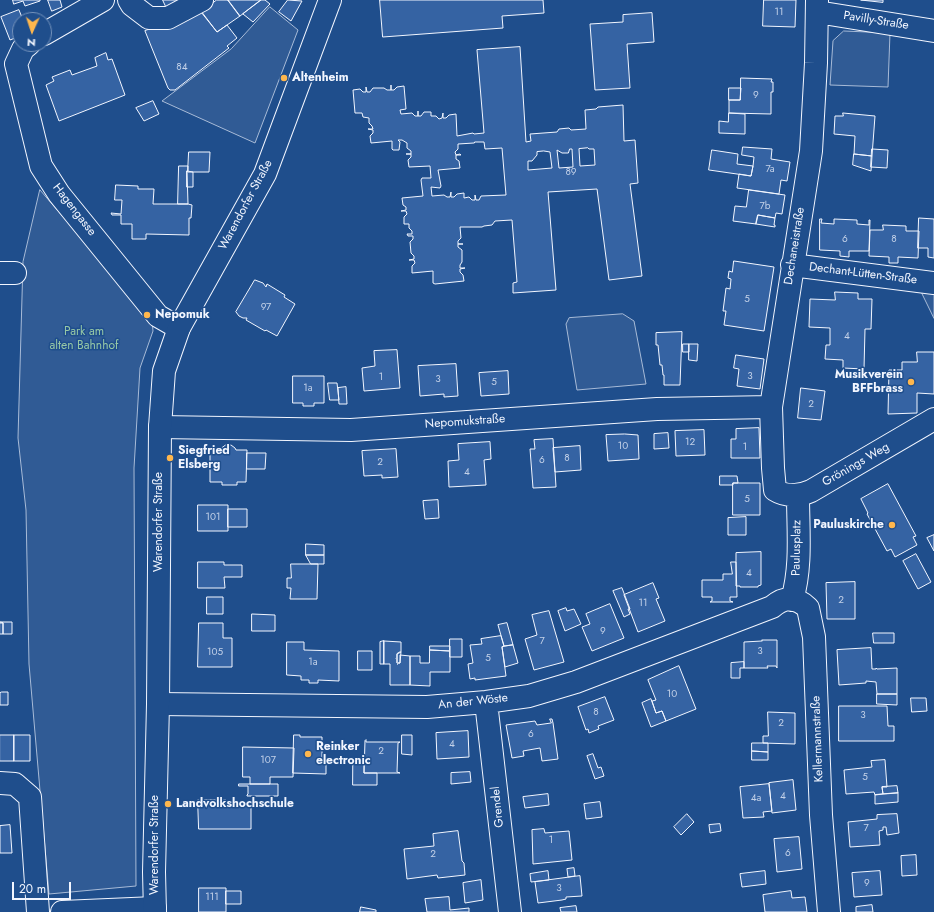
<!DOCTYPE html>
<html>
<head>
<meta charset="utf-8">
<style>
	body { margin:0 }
	#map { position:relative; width:934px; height:912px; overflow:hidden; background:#1f4e8c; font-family:Jost,sans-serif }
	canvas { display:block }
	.north { position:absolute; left:12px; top:12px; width:40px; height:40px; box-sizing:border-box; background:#1f4e8c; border:1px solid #7391ba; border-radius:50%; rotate:183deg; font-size:11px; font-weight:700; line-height:16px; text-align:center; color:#f2f6ff }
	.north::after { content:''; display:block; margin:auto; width:14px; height:18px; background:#ffb74d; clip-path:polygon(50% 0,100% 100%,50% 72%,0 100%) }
	.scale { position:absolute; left:12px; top:882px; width:59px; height:18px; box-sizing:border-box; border:2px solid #f2f6ff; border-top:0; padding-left:5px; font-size:12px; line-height:14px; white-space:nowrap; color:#f2f6ff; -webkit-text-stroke:3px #1f4e8c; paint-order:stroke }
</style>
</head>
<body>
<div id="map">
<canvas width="934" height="912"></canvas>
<div class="north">N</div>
<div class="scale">20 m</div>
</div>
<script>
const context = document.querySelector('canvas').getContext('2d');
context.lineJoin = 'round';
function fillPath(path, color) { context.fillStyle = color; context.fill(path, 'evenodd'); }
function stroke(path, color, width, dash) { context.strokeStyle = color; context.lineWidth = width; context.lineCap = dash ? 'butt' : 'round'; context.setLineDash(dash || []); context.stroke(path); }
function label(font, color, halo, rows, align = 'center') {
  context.font = font + ' Jost,sans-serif'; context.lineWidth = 3; context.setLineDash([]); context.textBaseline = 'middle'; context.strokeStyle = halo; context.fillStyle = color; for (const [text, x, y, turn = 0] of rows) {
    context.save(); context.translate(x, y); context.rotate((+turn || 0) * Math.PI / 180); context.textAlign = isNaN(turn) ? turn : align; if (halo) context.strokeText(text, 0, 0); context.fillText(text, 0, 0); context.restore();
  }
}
const built = new Path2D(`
	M270,7L298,30L255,143L162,101L231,49Z
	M844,31L890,33L888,87L830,85L833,41Z
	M40,190L152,320L153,331L140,368L134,468L136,886L49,894L29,664L26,510L18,438L23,262Z
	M921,291L934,294V318Z
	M623,314L634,321L646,384L577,390L566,324L569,318Z`);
const building = new Path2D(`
	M13,0H40V1L25,6L23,1L14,4Z
	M48,0H60L62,7L52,11Z
	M163,0H196L169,13Z
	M217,0H228L240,16L217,32L201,12Z
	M228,0H261L240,16Z
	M261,0H265L270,4L253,22L243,14Z
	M288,0L302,1L291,21L279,12Z
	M380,0H543L544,13L502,16L503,28L383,37Z
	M764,0H796L795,27L763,26Z
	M861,0H883V2Z
	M19,10L23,20H20V36L10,40L1,17Z
	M201,11L217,32L227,25L237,38L227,46L229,48L175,90H170L168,88L145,31Z
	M652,13L654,42L627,44L630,88L595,90L590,24L623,22V15Z
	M520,47L526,142L531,141L530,134L557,132L559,129L569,128L571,130L586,129L585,110L596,109L598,107L623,105L624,141L635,140L638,183L630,184L642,276L609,280L597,189L548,192L556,290L513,293V283L517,282L512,220L495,221L492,225L484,226L482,227H460L461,238L458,241V244H463H458V247L462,250V262L460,265V268H465L460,269V272L463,275L464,281L435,284L433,283V271L412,273V266L415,263L414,260H409L414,259V256L411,253L410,242L413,239V236H408L407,234H412V231L409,228V224H404V217L407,214L406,211H401L406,210V207L403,205L402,198L423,196L421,180L422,178H431L430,166L409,167L408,160L411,157V154H406H411V151L407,148V143L402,140H398L400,142L399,150H393L392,149V141L371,143L370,136L373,133V130L368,129H373L372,126L369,123V118L363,117L362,113H355L353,90L360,89L363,92H366V87L367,92H370L373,88H384L387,90H391V85V90H394L397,87L404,86L406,109L400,110L401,114L412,113L415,116H418V111V116H421L424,112H431V116H436L439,119L442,118L443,113V118H446L449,115L456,114L457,136L473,133L474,134L484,133L477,50ZM475,142H484L485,149L502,148L506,195L481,196L479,200H476L475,195V200H472L469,197L464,198V193L457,194L454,197H451V192L450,197H447L444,195L432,196L431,187L440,188L441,186L438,170L460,168L459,161L456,159V155H461L460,154L456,155L455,152L458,149V144L474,143ZM588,148L589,149H594L595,165L580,166L579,149ZM570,149H572L573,167L559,168L557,150L562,153H568ZM544,151L550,152L552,168L528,170V161H532L537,155V152Z
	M106,53L108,60L112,59L125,95L59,121L46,85L54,81L52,77L70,70L72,75L97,66L95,58Z
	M741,78L772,79L771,82H773V92H771V114L729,113V100H740Z
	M729,88H741L740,100H729Z
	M153,101L159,114L144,121L136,108Z
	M729,113L745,114V134L719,133V121L728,122Z
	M843,113L875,116L872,156L854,154L855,136L834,134L835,116H843Z
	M743,147L772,149L771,159L790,162L787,181L781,180L779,194L737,188L739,174L751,176L753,166L754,157L742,155Z
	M872,149L888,150L887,168L871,167Z
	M712,150L738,154L737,164L753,166L751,176L709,170Z
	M189,152H210L209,172H188Z
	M854,154L872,156L871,171L853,165Z
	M179,166H188V171H187L188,204H178Z
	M187,171L193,172V187H187Z
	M116,185L138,186V189H154L153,204H188L192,205L191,218H189V235L146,234V239H132V224H121V215H112L111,213L121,214L122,200H115Z
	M749,190L785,195L782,214L776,213L775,218L758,215L756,224L733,221L735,206L746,207Z
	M758,215L775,218L774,225H775V227L756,224Z
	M919,218L934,219V258L928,257V248H918Z
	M820,219H822L821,223L834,224V219L857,220V224L869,225V220H870L869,251H849V257L840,256V251L820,250Z
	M883,225L906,226V231H919L918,258L898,257V263H889V257L869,256L870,230H883Z
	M734,261L774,267L764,331L724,325L726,311H723L726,288L730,289L731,279L728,278L729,271L732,272Z
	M255,280L263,283L266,287L267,284L285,295L284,297L295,304L277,336L266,330L265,331L246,320L247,318H243L239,316L236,312Z
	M835,292L858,293V299H872L871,329H865L864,369L843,368V360L825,359L826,345H830V328L809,327L810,299L835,300Z
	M682,332L680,385H664V375H663L662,365H660L658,345H656V333Z
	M683,344H689V352H683Z
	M689,344H698L697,361L689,360Z
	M397,350L400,388L364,391L362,368L375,366L374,351Z
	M917,352H934V394L917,393V413L888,414L889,370H902V362H917Z
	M736,355L764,359L760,389L737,386L739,369L734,368Z
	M456,364L458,396L444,397V394L420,396L418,366Z
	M508,371L509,394L481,396L479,373Z
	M293,376H324V403H314V406H303V403H293Z
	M328,383H337L339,400H330Z
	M346,387L347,404H339L338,388Z
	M801,388L825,391L821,420L798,418Z
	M759,428L760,458H731V439H736V429Z
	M704,430L705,455L676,456L675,431Z
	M668,433L669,448L654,449V434Z
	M625,434L638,435L639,459L608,461L606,435Z
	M553,439L556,487L533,488L530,449H535L534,440Z
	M490,442L491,459L484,460L486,485L449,487L448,461L459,460L458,444Z
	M226,445H231L235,448L236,450H247L246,482H237V485H222V482H210V450H222V448Z
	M580,446L581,470L555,472L553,448Z
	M396,449L398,477L382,478V475L364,476L362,451Z
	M247,453H266L265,469H247Z
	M720,476H737L738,483H733V485H720Z
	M733,483H760V515H733Z
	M888,484L916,536L913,537L917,545L895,557L891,549L887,551L867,514L868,513L861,499Z
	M438,500L439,518L425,519L423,501Z
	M198,505H228V531H198Z
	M228,509H247V527H228Z
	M746,517V535H728V518Z
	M934,535V551L927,538Z
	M306,544L324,545V555H306Z
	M761,552V585L758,586V587H740V586H736V553Z
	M916,554L931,582L918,589L903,561Z
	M306,555H324V564H311Z
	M198,562H224V565H242V577H224L225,588H198Z
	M731,562H736L737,597H730V601L733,602H710L712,601V597H702V580H723V574H732Z
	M291,564H318L317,599H290L291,588H287V578H291Z
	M855,582V619H827L826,583Z
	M653,583L659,598L656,599L665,621L638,632L624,595Z
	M622,588L630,609H628L630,614L624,617L613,591Z
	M207,597H223V614H207Z
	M610,604L624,638L592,651L582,627L590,624L586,614Z
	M566,608L567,611L574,609L581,624L565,631L558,611Z
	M549,611L564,662L534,670L525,639L537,635L532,615Z
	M252,614L275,615V631H252Z
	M0,622H12V634H3V623Z
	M0,623H3V634H0Z
	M199,623H223V638H232V667H198Z
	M507,623L513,645L504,646L498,625Z
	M873,633H894V643H874Z
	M501,636L504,646L502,647L506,676L475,680V678L470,679L468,664L473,663L470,645L482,644L481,639Z
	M450,639H462V657H450Z
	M762,640H777V668L776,666H767L768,668H744V642L762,641Z
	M384,641L401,642V652L397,654V663H400V655L410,656V685H390V664H384Z
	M384,641V664H380V642Z
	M287,642H304V650L339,651V681L318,680V683H309V680H301V676L287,675Z
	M513,645L518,663L505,667L502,647Z
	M430,646H450V651L430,650Z
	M871,648L872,669H876V668L877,669L897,668V694H877L876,682L866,681V683L839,685L837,650Z
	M430,650L450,651V672H430V686L410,685V656H420V663H429Z
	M358,651H372V670H358Z
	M400,652H401L400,663H397V654Z
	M744,662V668H740V678H731V663Z
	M679,666L696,709L666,721L662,711L656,713L652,701L656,700L648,680Z
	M2,692H8V705H0V693Z
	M877,694H897V705L877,704Z
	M605,697L614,720L598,726L599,729L589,733L588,729L586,730L578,707Z
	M911,698H926L927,711L912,712Z
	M651,699L656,713L662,711L666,721L651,727L642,703Z
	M839,706H887L888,726H894V741H839Z
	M768,712L795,713V744L763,743V736H768Z
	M550,719H552L553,723L558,759L542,761L540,748L523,751L524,756L512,758L506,725L535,721L537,725L551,723Z
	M468,731L469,757L437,759L436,733Z
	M0,735H14V761H0Z
	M14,735H30V761H14Z
	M294,735H300V737H322V759H326V774L293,773Z
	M402,735H412V755L402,754Z
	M366,740V742H400L398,743L397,772L400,773H364L365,741Z
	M752,743H768V752L752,751Z
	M243,747L294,748L293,777H270V784H250V777H243Z
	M752,751L768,752V760H752Z
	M593,754L598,768L601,767L604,776L595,779L587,756Z
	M353,758L354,760H364V773H377V785H353Z
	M885,760L887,787H882L883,794L875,795L874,792L846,794L844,770L872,767L871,761Z
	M470,772L471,782L451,784V773Z
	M793,780L796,810L772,813L769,783Z
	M239,784H278V796H247V795L248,794V786H239Z
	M769,784L772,811L763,812L764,817L743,818L740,787Z
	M897,786L898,793L883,794L882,787Z
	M898,793V802L875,804V795Z
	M548,794L549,805L525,808L523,797Z
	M198,800H226V805H251V829H199Z
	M600,802L602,817L586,819L584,804Z
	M687,814L694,822L681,835L674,827Z
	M897,814L899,833L887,835L886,827H883V830L879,831L880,845L850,847L848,822L877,819V815Z
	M720,824L721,831L710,833L709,825Z
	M10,825L12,853H0V826Z
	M544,829L545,833L569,831L572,860L533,864L532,830Z
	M458,831L462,861L464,863L465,875L438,878L437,875L407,879L404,849L434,846L433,834Z
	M799,837L802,869L777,872L774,839Z
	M916,855L917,875L902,876L901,856Z
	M574,868L575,876L568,877L567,869Z
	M548,871L549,880L531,882L530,874Z
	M765,871L766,884L742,887L740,874Z
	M880,871L882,895L854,897L852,873Z
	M580,876L582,896L566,897V899L562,900L538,903L535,882Z
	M481,880L483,900L465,903L463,883Z
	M199,888H226V912H199Z
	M226,891H241V904H226Z
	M791,891L792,898L805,897L807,912H765L763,895Z
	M449,897L450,910L469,908V912H427L425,899Z
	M872,905L873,912H856V907Z
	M576,906L577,912H561L560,908Z
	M361,907L376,910V912H360Z`);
const minor = new Path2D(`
	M129,0L132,5L149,18H168L202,0
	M817,0L816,63L811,151L771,407L773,468L775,490C786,497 800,496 811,491L934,419
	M817,12L934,31
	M44,34L103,0
	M16,64L41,166L59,194L158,316L179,328
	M16,64L23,49L29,44
	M792,265L934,283
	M0,273H15
	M160,427L351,430L657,409L771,407
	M792,600C802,566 798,530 798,495
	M486,702L510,912
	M158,704L427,707L486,702L529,696L576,682L772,607C785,596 796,597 808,608L814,637L821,815L829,912
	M0,783L15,784L30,797L38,912
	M62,912L155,908`);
const major = new Path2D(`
	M155,912L154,872L158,704L160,427L164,371L179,328L265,174L330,0`);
const markers = [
	[284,78,4,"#ffb74d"],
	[147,315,4,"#ffb74d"],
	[911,382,4,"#ffb74d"],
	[170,458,4,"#ffb74d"],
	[892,525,4,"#ffb74d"],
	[308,754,4,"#ffb74d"],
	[168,804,4,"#ffb74d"]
];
const numberNames = [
	["11",779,13],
	["84",182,68],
	["9",756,96],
	["7a",770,170],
	["89",571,173],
	["7b",765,207],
	["6",845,240],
	["8",894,240],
	["5",747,300],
	["97",266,308],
	["4",847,337],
	["3",750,377],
	["1",381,378],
	["3",438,380],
	["5",494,383],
	["1a",308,389],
	["2",811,405],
	["12",690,443],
	["10",623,447],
	["1",745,448],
	["8",567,459],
	["6",542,461],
	["2",380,463],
	["4",467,473],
	["5",747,500],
	["101",213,518],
	["4",749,574],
	["2",841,601],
	["11",643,604],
	["9",603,632],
	["7",542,642],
	["3",760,652],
	["105",215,653],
	["5",488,659],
	["1a",313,663],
	["1",397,663],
	["10",672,695],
	["8",596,713],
	["3",863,716],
	["2",781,724],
	["6",531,735],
	["4",452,745],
	["2",381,752],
	["107",268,761],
	["5",865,778],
	["4",783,797],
	["4a",756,799],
	["7",866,829],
	["1",551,841],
	["6",788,854],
	["2",433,855],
	["9",867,884],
	["3",559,889],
	["111",212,898]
];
const streetNames = [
	["Pavilly-Straße",876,21,9],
	["Warendorfer Straße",246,205,-62],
	["Hagengasse",74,210,52],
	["Dechaneistraße",795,246,-81],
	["Dechant-Lütten-Straße",863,274,7],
	["Nepomukstraße",465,422,-4],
	["Grönings Weg",856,465,-30],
	["Warendorfer Straße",159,522,-90],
	["Paulusplatz",797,548,-89],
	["An der Wöste",473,702,-6],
	["Kellermannstraße",818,739,-92],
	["Grendel",498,807,-96],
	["Warendorfer Straße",155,845,-90]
];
const poiNames = [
	["Altenheim",292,78],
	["Nepomuk",155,315],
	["Musikverein",903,375,"right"],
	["BFFbrass",903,389,"right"],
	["Siegfried",178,451],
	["Elsberg",178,465],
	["Pauluskirche",884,525,"right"],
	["Reinker",316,747],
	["electronic",316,761],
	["Landvolkshochschule",176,804]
];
const parkNames = [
	["Park am",84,332],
	["alten Bahnhof",84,346]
];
fillPath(built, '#305b95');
stroke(built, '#a8bbd7', 1);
fillPath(building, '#3563a3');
stroke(building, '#f2f6ff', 1);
stroke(minor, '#f2f6ff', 24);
stroke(major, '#f2f6ff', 24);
stroke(minor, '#1f4e8c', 22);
stroke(major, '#1f4e8c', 22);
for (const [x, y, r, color] of markers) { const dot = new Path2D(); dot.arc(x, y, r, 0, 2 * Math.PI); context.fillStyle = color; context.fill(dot); stroke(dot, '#1f4e8c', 1.5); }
label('10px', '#c3d1e8', null, numberNames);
label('12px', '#f2f6ff', '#1f4e8c', streetNames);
label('bold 12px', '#f2f6ff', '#1f4e8c', poiNames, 'left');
label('12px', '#97c8a6', '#1f4e8c', parkNames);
</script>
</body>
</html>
